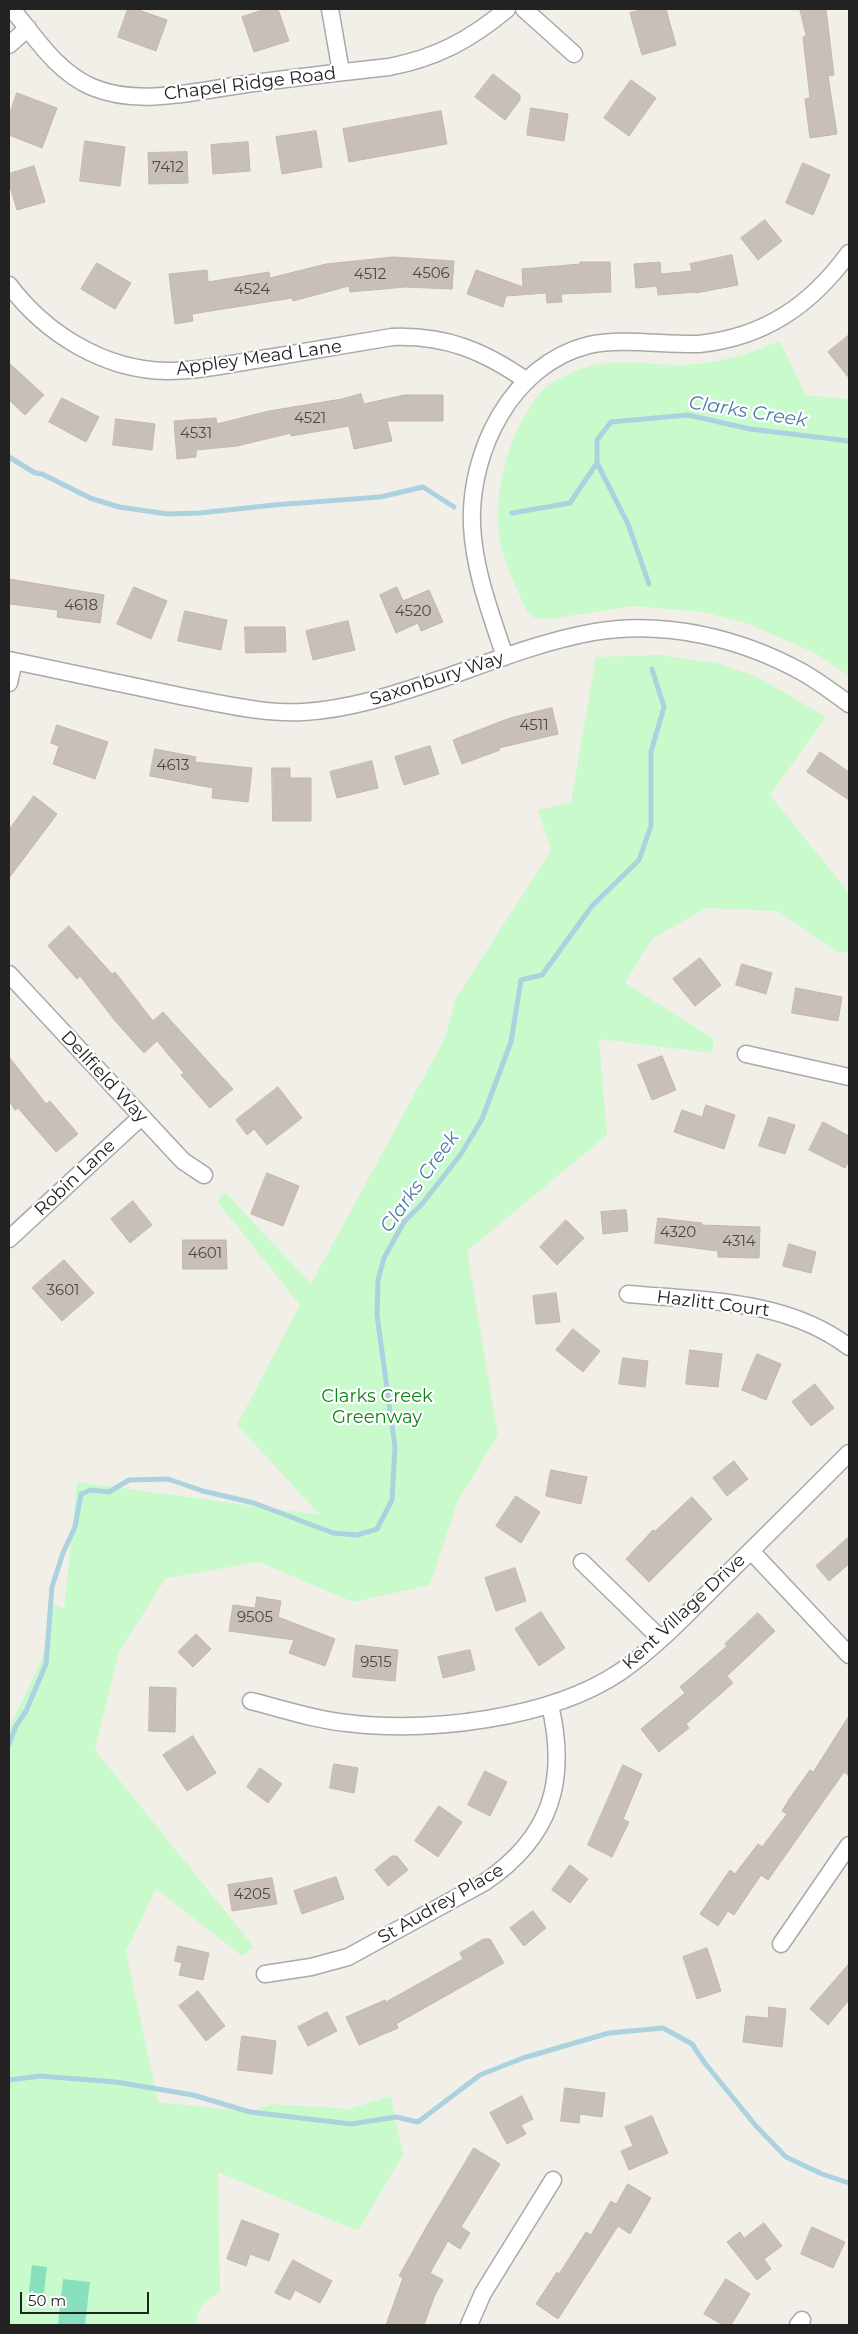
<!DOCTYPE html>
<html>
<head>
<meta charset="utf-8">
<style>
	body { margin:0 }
	#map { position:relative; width:858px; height:2334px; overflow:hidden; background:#f2efe9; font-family:Montserrat,sans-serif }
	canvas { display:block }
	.frame { position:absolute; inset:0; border:10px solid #222; pointer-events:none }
	.scale { position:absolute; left:20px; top:2292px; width:129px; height:22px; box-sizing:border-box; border:2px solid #222; border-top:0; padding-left:6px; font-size:15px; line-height:18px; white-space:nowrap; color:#222; -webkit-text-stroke:4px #fff; paint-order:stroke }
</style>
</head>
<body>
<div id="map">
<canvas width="858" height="2334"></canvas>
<div class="frame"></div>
<div class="scale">50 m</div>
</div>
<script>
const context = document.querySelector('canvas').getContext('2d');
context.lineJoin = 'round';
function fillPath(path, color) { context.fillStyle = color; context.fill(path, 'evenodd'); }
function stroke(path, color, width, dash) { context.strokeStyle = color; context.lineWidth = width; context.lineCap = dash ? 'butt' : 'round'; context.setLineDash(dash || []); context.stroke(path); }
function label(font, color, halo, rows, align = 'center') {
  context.font = font + ' Montserrat,sans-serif'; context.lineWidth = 4.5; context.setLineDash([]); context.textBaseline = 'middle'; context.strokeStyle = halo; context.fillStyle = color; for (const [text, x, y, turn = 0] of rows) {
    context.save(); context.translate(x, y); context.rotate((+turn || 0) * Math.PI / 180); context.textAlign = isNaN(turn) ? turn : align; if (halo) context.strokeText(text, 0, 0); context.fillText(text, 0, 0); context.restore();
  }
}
const park = new Path2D(`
	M780,341L806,395L849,399V676L815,653L749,624L703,612L633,606L543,620L533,617L526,610C518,590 506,568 501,546C490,497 509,427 543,390C549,384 574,370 583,368C614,358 646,365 677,365C714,365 746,355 780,341Z
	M660,655L716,663L756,676L826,717L770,795L849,893V952H838L777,911L706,908L652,939L625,983L714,1039L712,1053L599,1039L607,1135L467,1251L498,1435L457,1503L430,1585L353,1602L259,1562L166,1578L119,1652L95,1750L254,1947L242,1956L156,1889L126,1951L158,2102L250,2112L272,2104L350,2109L391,2096L403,2155L358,2231L218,2172L220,2293C206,2300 195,2309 197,2325H9V1728L41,1662L54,1604L64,1609L77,1482L320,1515L237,1425L300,1305L217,1201L225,1192L311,1284L445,1038L456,998L551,851L538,810L571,802L596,657Z`);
const pitch = new Path2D(`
	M32,2265L47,2267L43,2300L28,2298Z
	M63,2279L90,2282L85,2325H58Z`);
const stream = new Path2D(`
	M9,457L35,473L42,474L90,498L119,507L168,514L200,513L274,505L380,497L423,487L454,507
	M512,513L570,503L597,463
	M649,584L628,524L597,463V440L611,422L688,415L750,429L849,441
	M9,1744L16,1726L26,1711L46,1664L52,1587L63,1553L75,1527L81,1494L91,1490L109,1492L129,1480L168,1479L203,1491L254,1503L333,1533L357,1535L377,1529L392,1500L395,1447L377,1315L378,1280L384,1258L404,1222L422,1204L461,1154L482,1119L511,1042L521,980L542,975L592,906L639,860L651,826V752L664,707L652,669
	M9,2080L40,2076L116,2082L193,2095L250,2112L351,2124L396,2117L418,2122L480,2075L523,2058L609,2033L663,2028L692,2044L704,2062L756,2126L786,2157L822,2174L849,2183`);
const building = new Path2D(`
	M128,9H136L167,20L156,51L118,37Z
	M266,9H278L289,41L254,52L242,17Z
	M645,9H666L676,45L642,55L630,13Z
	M800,9H826L834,75L828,76L837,134L810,138L805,99L810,98L803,37L806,36Z
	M493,74L520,95V100L505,120L475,97Z
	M631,80L656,98L629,136L604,118Z
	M17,93L57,108L42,148L9,135V116Z
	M531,108L568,114L564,141L527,135Z
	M441,111L447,144L349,162L343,129Z
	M316,131L322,167L282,174L276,137Z
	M85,141L125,147L120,186L80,181Z
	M248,142L250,171L213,174L211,145Z
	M187,152L188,183L149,184L148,153Z
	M803,163L830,175L813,215L786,203Z
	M34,166L45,202L17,210L9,183V174Z
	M765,220L782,241L758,260L741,238Z
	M732,255L738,285L696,293V292L658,295L657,286L636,288L634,264L660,262L661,274L692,271L690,264Z
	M394,257L454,261L452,289L405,287L350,292L349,286L293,301L292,298L192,314L193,321L175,324L169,274L207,270L208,282L269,272L270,278L326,264Z
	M580,262H610L611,292L561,294L562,302L547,303L546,293L506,296L503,307L467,294L476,270L523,287L522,269L580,264Z
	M97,263L131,283L115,309L81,289Z
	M849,335V378L828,352Z
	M9,363L44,395L25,415L9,400Z
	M361,394L364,404L404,395H443V421H387L392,441L354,449L349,426L291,436V433L237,446L196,450V457L177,459L174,421L216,418L217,424L269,411L342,399Z
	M62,398L99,417L86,442L49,422Z
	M116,419L155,424L152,450L113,445Z
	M9,579L104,595L100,623L57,617L58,610L9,604Z
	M134,587L167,601L151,639L117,624Z
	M397,587L403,601L429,590L443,622L421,631L418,623L396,633L380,595Z
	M185,611L227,620L221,650L178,641Z
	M348,621L355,650L313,660L306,631Z
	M245,627H285L286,652L246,653Z
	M552,708L558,734L499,748L500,750L462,764L453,740L510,718Z
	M57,725L108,742L95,779L53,764L59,746L51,743Z
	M430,746L439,774L404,785L395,757Z
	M155,749L196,757L195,762L252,768L248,802L212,798L213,788L150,776Z
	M820,752L849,772V800L807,772Z
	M372,761L378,788L337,798L330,772Z
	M272,768H290V778H311V821H273Z
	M34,796L57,814L9,878V830Z
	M69,926L112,974L115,972L153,1021L163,1012L233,1089L210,1108L181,1075L184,1073L157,1041L144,1053L116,1022L80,976L77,979L48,946Z
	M700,958L721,985L695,1006L673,979Z
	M742,964L772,973L766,994L736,985Z
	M796,988L842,997L838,1021L792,1013Z
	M662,1056L676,1090L652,1100L638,1065Z
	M9,1057L46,1104L50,1101L78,1134L56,1152L18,1108L15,1110L9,1101Z
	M278,1087L302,1118L267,1145L254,1129L247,1135L236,1120Z
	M706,1105L735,1115L724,1149L674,1132L682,1110L702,1117Z
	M769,1117L795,1125L785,1154L759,1146Z
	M823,1122L849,1136V1161L845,1168L809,1150Z
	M267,1173L299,1186L283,1226L251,1214Z
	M133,1201L152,1225L130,1243L111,1219Z
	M626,1210L628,1231L603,1234L601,1212Z
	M658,1218L702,1223L701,1225L760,1227L759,1258L718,1257V1251L655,1243Z
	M566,1220L584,1238L557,1265L540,1247Z
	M183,1240H226L227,1269H183Z
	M789,1244L816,1252L811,1273L783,1266Z
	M64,1260L94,1293L62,1321L32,1288Z
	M556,1293L560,1322L536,1324L533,1296Z
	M573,1329L600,1351L583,1372L556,1350Z
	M690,1350L722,1354L718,1387L686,1384Z
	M757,1354L781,1364L766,1400L742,1390Z
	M623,1358L648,1361L645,1387L619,1384Z
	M815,1384L834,1408L811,1426L792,1402Z
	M734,1461L748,1479L727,1496L713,1478Z
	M551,1470L587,1477L581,1504L546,1496Z
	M516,1496L540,1512L521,1543L496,1526Z
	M692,1497L712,1519L649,1582L626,1559L653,1530L655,1531Z
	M849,1537V1564L829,1581L816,1566Z
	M515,1568L526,1601L496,1611L485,1578Z
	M257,1597L281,1601L278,1617L335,1639L325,1666L289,1653L294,1640L229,1631L233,1605L255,1608Z
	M541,1612L565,1648L539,1666L515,1629Z
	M758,1613L775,1631L727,1676L733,1683L686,1724L689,1728L659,1752L641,1729L685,1693L680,1687L727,1646L725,1644Z
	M196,1634L211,1649L193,1667L178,1652Z
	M356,1645L398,1650L395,1681L353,1677Z
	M470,1650L475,1670L443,1678L438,1657Z
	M150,1687L176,1688L175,1732L149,1731Z
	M849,1716V1776L844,1772L768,1880L761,1875L734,1915L728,1911L718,1926L700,1914L730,1870L735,1874L758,1844L762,1847L787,1814L782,1811L790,1798L810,1770L813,1772Z
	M193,1736L216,1773L187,1791L163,1755Z
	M334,1764L358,1768L354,1793L330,1788Z
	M623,1765L642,1774L623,1819L629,1822L612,1857L588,1845Z
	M260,1768L282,1784L268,1803L247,1787Z
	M485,1771L507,1782L490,1816L468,1805Z
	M439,1806L462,1822L438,1857L415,1841Z
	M392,1856H397L408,1870L388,1886L375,1870Z
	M570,1865L588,1879L570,1903L552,1890Z
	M336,1877L344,1899L302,1914L294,1891Z
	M272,1878L277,1904L232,1911L228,1885Z
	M533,1911L546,1928L524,1946L510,1928Z
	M484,1939H490L504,1963L396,2024L398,2028L359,2045L346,2017L385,2000L386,2002L463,1959L460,1953Z
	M178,1946L209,1953L203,1980L179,1975L182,1963L175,1961Z
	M707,1948L721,1991L697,1999L683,1957Z
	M849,1964V2000L828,2025L810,2009Z
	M198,1991L225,2026L206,2041L179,2006Z
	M769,2007L786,2009L782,2047L743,2042L746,2016L768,2018Z
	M327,2012L337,2031L308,2046L298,2027Z
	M242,2036L276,2041L272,2074L238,2070Z
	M565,2088L605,2093L602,2117L580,2114L579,2123L561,2121Z
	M522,2096L533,2119L521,2125L526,2134L507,2144L490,2113Z
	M652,2116L668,2153L629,2170L621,2151L633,2146L625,2127Z
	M474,2148L500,2164L461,2227L470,2233L460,2249L448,2241L430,2273L443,2280L434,2297L424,2325H386L403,2278L399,2276L427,2226Z
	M628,2184L651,2198L630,2234L618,2226L558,2319L536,2304L557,2272L559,2274L586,2232L591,2235L611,2201L616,2204Z
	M242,2220L279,2234L269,2261L250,2254L246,2266L227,2259Z
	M764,2223L782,2246L764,2259L771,2269L757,2280L727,2242L740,2232L744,2238Z
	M812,2227L845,2242L833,2268L801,2254Z
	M293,2260L332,2281L320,2303L295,2290L290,2300L275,2293Z
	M726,2279L750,2294L731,2325H723L704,2314Z`);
const minor = new Path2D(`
	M12,9C35,37 57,72 92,87C139,107 198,91 246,84C293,78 341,72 389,67C436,58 470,40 507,9
	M330,9L341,72
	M524,9L574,54
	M9,45L28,28
	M9,285C46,334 104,370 167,371C198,371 230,364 261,359C305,352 349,344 392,337C446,335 484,351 527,381
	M505,657C491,614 474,571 472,525C469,451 512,364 589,345C621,338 665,345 699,344C765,337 811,305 849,253
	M9,660C68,672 126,685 185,697C224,704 263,714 303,712C353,709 399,693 447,677C495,660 544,641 594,632C665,620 740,638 802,672C818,681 834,693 849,704
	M9,683L14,661
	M9,974L183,1161L204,1175
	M746,1054L849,1077
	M9,1239L141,1117
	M628,1294C704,1301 786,1299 849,1347
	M751,1551L849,1655
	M582,1562L661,1639
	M251,1701C283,1709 315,1720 347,1723C429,1733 550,1719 620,1672C655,1648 685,1616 715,1586C760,1542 805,1497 849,1453
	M781,1944L849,1845
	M265,1974L311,1967L348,1957L485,1882C551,1837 568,1781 550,1705
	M469,2325L483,2293L553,2180
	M798,2325L802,2320`);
const numberNames = [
	["7412",168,168],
	["4506",431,274],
	["4512",370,275],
	["4524",252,290],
	["4521",310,419],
	["4531",196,434],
	["4618",81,606],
	["4520",413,612],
	["4511",534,726],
	["4613",173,766],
	["4320",678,1233],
	["4314",739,1242],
	["4601",205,1254],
	["3601",63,1291],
	["9505",255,1618],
	["9515",376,1663],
	["4205",252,1895]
];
const streetNames = [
	["Chapel Ridge Road",250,84,-7],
	["Appley Mead Lane",259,358,-8],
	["Saxonbury Way",437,679,-18],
	["Dellfield Way",104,1077,47],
	["Robin Lane",75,1178,-43],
	["Hazlitt Court",713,1304,7],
	["Kent Village Drive",684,1612,-43],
	["St Audrey Place",441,1904,-30]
];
const parkNames = [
	["Clarks Creek",377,1397],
	["Greenway",377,1418]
];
const waterNames = [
	["Clarks Creek",748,412,9],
	["Clarks Creek",420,1182,-54]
];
fillPath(park, '#c8facc');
fillPath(pitch, '#88e0be');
stroke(stream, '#aad3df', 5);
fillPath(building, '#c7bfb8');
stroke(building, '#c4b6ab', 1);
stroke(minor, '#a9a9a9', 19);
stroke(minor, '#fff', 16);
label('15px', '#4b4948', null, numberNames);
label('18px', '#222', '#fff', streetNames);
label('18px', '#0c8416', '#fff', parkNames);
label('italic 19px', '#4a7aab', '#fff', waterNames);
</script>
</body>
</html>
